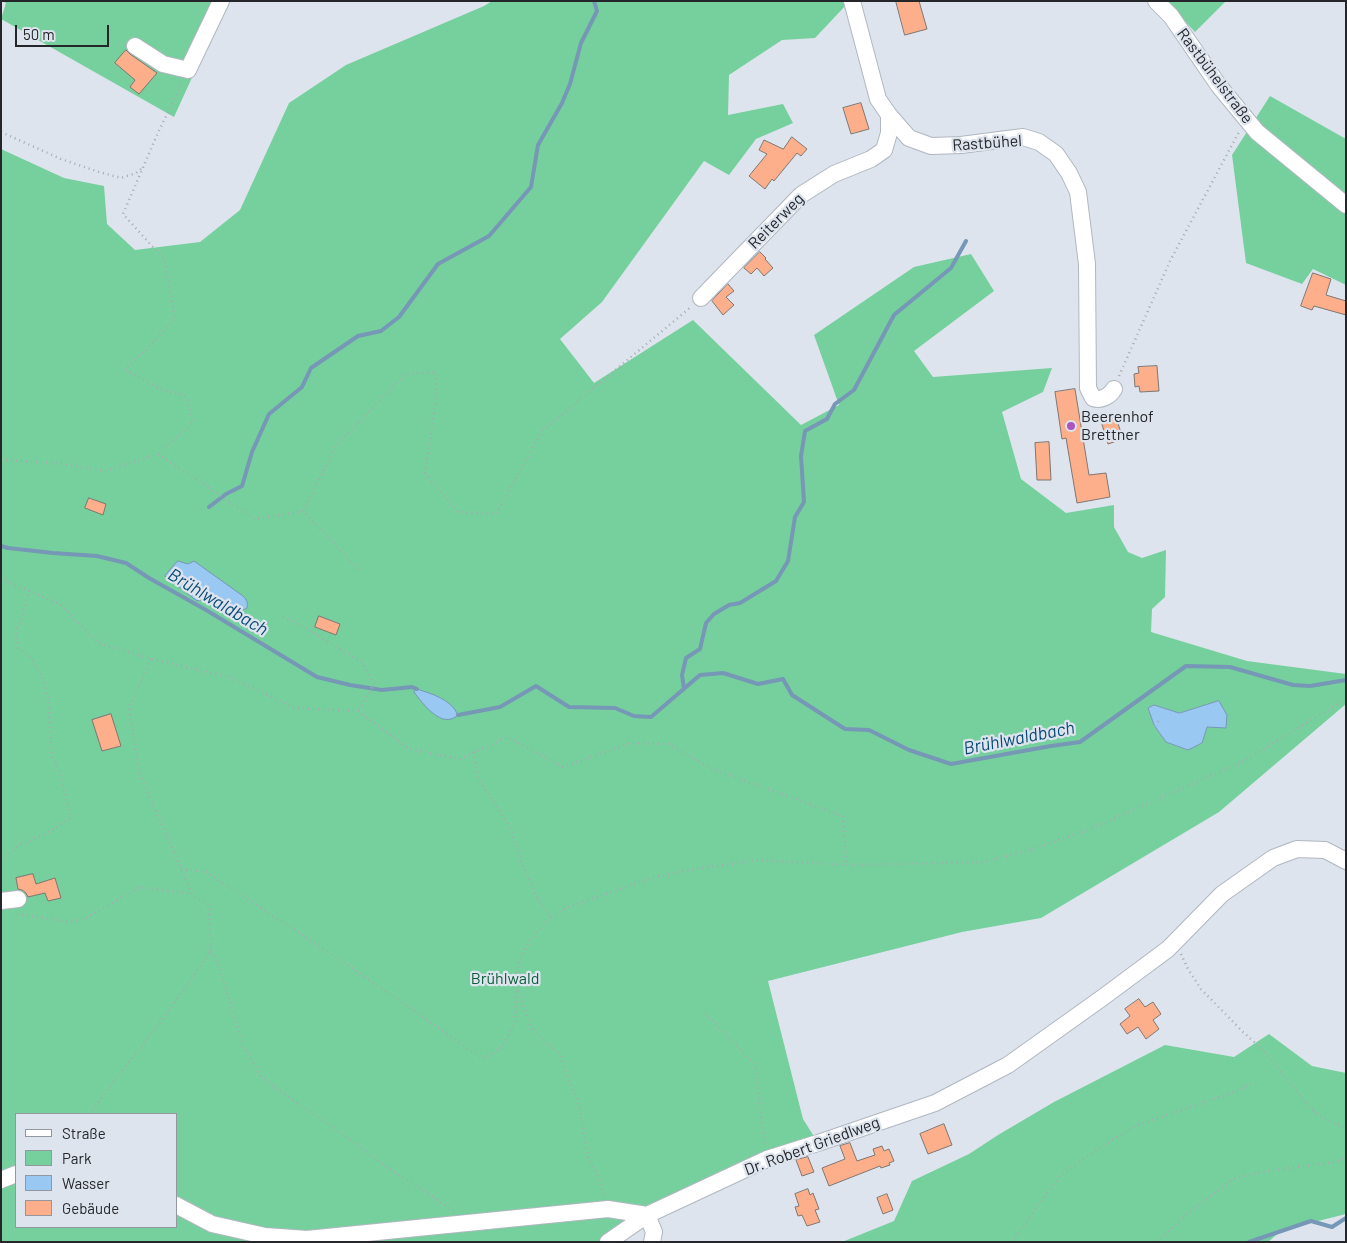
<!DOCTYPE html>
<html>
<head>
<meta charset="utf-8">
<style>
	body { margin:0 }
	#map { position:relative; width:1347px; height:1243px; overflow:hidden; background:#dde4ee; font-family:Barlow,sans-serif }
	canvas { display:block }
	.frame { position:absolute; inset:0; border:2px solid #24262a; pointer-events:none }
	.legend { position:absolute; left:15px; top:1113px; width:162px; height:115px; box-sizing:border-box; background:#dde4ee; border:1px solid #9398a0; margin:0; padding:6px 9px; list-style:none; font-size:15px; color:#24262a }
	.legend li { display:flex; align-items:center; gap:10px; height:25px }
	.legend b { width:25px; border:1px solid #9398a0 }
	.scale { position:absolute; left:15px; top:25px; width:94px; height:22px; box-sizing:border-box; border:2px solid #24262a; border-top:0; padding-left:6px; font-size:15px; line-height:18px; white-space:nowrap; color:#24262a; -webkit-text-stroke:4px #dde4ee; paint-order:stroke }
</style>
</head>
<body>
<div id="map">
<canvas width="1347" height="1243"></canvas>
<div class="frame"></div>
<ul class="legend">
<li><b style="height:6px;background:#fff"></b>Straße</li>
<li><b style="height:14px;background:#76d09d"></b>Park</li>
<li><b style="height:14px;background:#99c8f2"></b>Wasser</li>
<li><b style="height:14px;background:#fcaf8a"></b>Gebäude</li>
</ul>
<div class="scale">50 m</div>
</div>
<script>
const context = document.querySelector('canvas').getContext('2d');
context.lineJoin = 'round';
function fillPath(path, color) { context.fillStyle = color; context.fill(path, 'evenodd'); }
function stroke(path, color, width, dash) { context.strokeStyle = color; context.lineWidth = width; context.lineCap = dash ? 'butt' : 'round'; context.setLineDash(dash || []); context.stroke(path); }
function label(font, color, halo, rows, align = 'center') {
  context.font = font + ' Barlow,sans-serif'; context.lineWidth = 4.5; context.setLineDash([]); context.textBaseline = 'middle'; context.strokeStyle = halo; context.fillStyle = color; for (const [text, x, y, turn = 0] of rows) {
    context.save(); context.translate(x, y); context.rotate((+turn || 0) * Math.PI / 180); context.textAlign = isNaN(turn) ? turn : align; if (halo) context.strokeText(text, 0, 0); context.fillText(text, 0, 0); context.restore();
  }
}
const green = new Path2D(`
	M2,1H229L216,25L174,117L1,19L6,3Z
	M492,1H846L847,4L815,38L782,40L729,75L728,115L783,104L793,123L756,139L729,175L704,161L602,302L560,339L594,383L693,320L801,425L839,405L814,335L914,267L971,254L994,291L914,351L933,377L1052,368L1043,392L1002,412L1021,479L1066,513L1114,505V527L1128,552L1142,558L1166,550L1165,597L1152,609L1151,632L1247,661L1346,674V704L1219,812L1041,918L962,932L768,981L803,1119L818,1143L647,1215L623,1242H1V149L64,178L104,186L107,224L135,250L200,242L240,210L289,103L346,65L484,6ZM1219,701L1226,727H1207L1202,743L1187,750L1166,742L1154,725L1148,708L1154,705L1179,713ZM16,1114H176V1227H16Z
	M1166,1H1226L1195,32Z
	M1270,96L1346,139V285L1313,269L1302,284L1246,263L1232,155Z
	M1269,1034L1312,1066L1346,1073V1214L1282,1230L1268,1242H842L894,1221L912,1181L969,1154L998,1135L1054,1102L1165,1045L1234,1057Z`);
const water = new Path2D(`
	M178,561L188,564L194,561L243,596C247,600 248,603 247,608L233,615C224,611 215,601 206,600C203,599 200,600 197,601L165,576Z
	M417,689C432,694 451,699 458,715C442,730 423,704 414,692Z
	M1219,701L1227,715L1226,728L1207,727L1202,743L1188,750L1166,742L1154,725L1148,708L1154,705L1179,713Z`);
const stream = new Path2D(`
	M209,507L226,494L242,486L252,452L269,414L302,387L311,368L358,336L381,331L399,317L438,264L489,236L531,187L538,145L562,103L570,84L581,43L597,11L594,1
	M1,546L8,548L53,553L97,556L126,563L149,578L206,610L317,677L350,685L382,690L412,687L417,689
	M684,689L682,675L686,658L700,649L706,623L714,614L729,605L740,603L776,581L788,561L795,517L804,502L801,456L805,431L827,419L835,404L854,390L894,315L951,268L966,241
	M458,715L500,707L536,686L569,707L615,708L634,716L651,717L700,675L723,673L758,684L783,679L792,695L845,729L869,730L909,750L951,764L1051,746L1080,742L1186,666L1230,667L1293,685L1310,686L1346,680
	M1249,1242L1311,1221L1332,1227L1346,1218`);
const building = new Path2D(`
	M896,1H919L927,29L905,35Z
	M126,50L130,54L157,73L139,94L130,87L135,80L115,63Z
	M861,103L869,129L851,134L843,108Z
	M792,137L807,149L801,156L797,153L774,181L772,179L765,189L749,176L767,154L759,150L764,140L783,149Z
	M760,252L766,258L765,259L773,268L764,276L757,268L751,274L744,268Z
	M1313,273L1331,279L1326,295L1346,301V315L1314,306L1312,310L1301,306Z
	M728,284L734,291L726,297L734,305L723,315L712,301Z
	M1157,366L1159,391L1140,392L1139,386L1135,387L1134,374L1139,373L1138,367Z
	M1075,389L1089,475L1106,473L1110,497L1077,503L1066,438L1062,439L1055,392Z
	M1115,414L1123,439L1108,444L1100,418Z
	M1049,442L1051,480H1037L1035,443Z
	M89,498L106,504L103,515L85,508Z
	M319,616L340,624L336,635L315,627Z
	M111,714L121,746L102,751L92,720Z
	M33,874L36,884L55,878L61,898L48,901L45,893L28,897L26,893L22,890L18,889L16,878Z
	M1139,999L1145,1007L1153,1002L1161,1014L1153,1020L1159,1029L1146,1039L1138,1027L1127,1034L1120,1024L1130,1016L1125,1009Z
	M944,1124L952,1145L928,1154L920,1134Z
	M850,1143L857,1161L875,1155L873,1149L882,1146L884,1151L889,1149L894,1161L889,1163L890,1165L881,1168L880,1166L829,1186L822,1168L845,1159L840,1146Z
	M808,1157L814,1172L802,1176L796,1160Z
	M808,1189L810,1195L813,1193L819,1209L815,1210L820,1222L807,1226L802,1215L798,1216L795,1207L799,1206L795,1194Z
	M887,1194L893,1210L883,1214L877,1198Z`);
const path = new Path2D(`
	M1,132L61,159L99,172L121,178L136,173L141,169
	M1119,376L1170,261L1239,132
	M158,454L255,519L303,511
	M1,460L55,463L105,471L158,454L193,422L186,396L160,389L125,369L146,350L175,318L164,258L151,245L123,214L157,135L182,83
	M358,569L303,511L336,446L405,374L436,372V399L425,473L458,512L496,514L542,431L691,307
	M1,579L60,604L98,643L151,659L230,677L294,708L358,711L410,749L460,759L507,737L563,767L630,743L669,744L712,769L843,816L846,865
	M283,617L302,626L362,662L374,684L358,711
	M1154,725L1159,721
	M473,752L479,779L510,827L522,863L538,899L551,917L529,942L519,961L516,985L531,1028L560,1055L580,1109L588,1158L600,1180L604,1197
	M1,860L21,844L53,830L71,817L60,774L51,753L49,701L42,676L31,658L18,648L16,630L21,621L29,590
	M181,869L207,872L361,974L483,1059L502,1047L515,1022L516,988
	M17,914L69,922L84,919L140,887L192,894
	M551,917L565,908L654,877L683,871L757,860L846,865L984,862L1030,850L1083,832L1242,762L1346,699
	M211,951L219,967L243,1046L262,1078L339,1132L379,1162L454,1211
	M1181,954L1188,969L1201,989L1242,1031L1264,1051L1311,1109L1331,1122L1346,1127
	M705,1013L755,1065L765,1145
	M89,1114L165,1016L211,951L209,906L192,894L139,772L129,708L151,659
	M1012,1242L1059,1177L1097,1149L1137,1125L1234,1092L1256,1082
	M1157,1242L1187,1214L1232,1180L1243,1176L1268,1171L1335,1162L1346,1158`);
const minor = new Path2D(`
	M852,1L878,99L889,115L909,138L931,146L961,145L1023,137L1039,142L1056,154L1069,173L1078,192L1087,264L1088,388L1093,398C1101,401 1110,396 1114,389
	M1156,1L1171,16L1219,86L1257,132L1346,205
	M135,46L163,64L188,70L221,1
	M701,298L801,195L834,174L871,159L884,150L889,133V115
	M1,901L18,899
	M1,1180L16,1174
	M176,1205L212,1224L265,1236L307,1239L608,1209L647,1215L767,1159L818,1143L935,1103L1008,1065L1102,998L1168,949L1222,894L1273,858L1297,849L1325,850L1346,861
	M608,1242L647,1215L654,1232L652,1242`);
const markers = [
	[1071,426,5,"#ac55c2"]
];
const streetNames = [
	["Rastbühelstraße",1215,76,53],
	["Rastbühel",987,143,-4],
	["Reiterweg",776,221,-45],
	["Dr. Robert Griedlweg",812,1146,-20]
];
const poiNames = [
	["Beerenhof",1081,417],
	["Brettner",1081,435]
];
const parkNames = [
	["Brühlwald",505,979]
];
const waterNames = [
	["Brühlwaldbach",218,602,31],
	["Brühlwaldbach",1019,738,-11]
];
fillPath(green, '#76d09d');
fillPath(water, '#99c8f2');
stroke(water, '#7697b6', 1);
stroke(stream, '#7697b6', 4);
fillPath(building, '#fcaf8a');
stroke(building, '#807671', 1);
stroke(minor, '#b0b7c0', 18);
stroke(path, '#a5aab2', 2.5, [1, 4]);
stroke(minor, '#fff', 16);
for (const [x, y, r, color] of markers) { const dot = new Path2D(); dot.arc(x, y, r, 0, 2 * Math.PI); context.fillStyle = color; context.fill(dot); stroke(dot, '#dde4ee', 2); }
label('16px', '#24262a', '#dde4ee', streetNames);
label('16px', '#24262a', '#dde4ee', poiNames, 'left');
label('16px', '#0b5d39', '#dde4ee', parkNames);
label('italic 18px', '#094975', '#dde4ee', waterNames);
</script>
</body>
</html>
